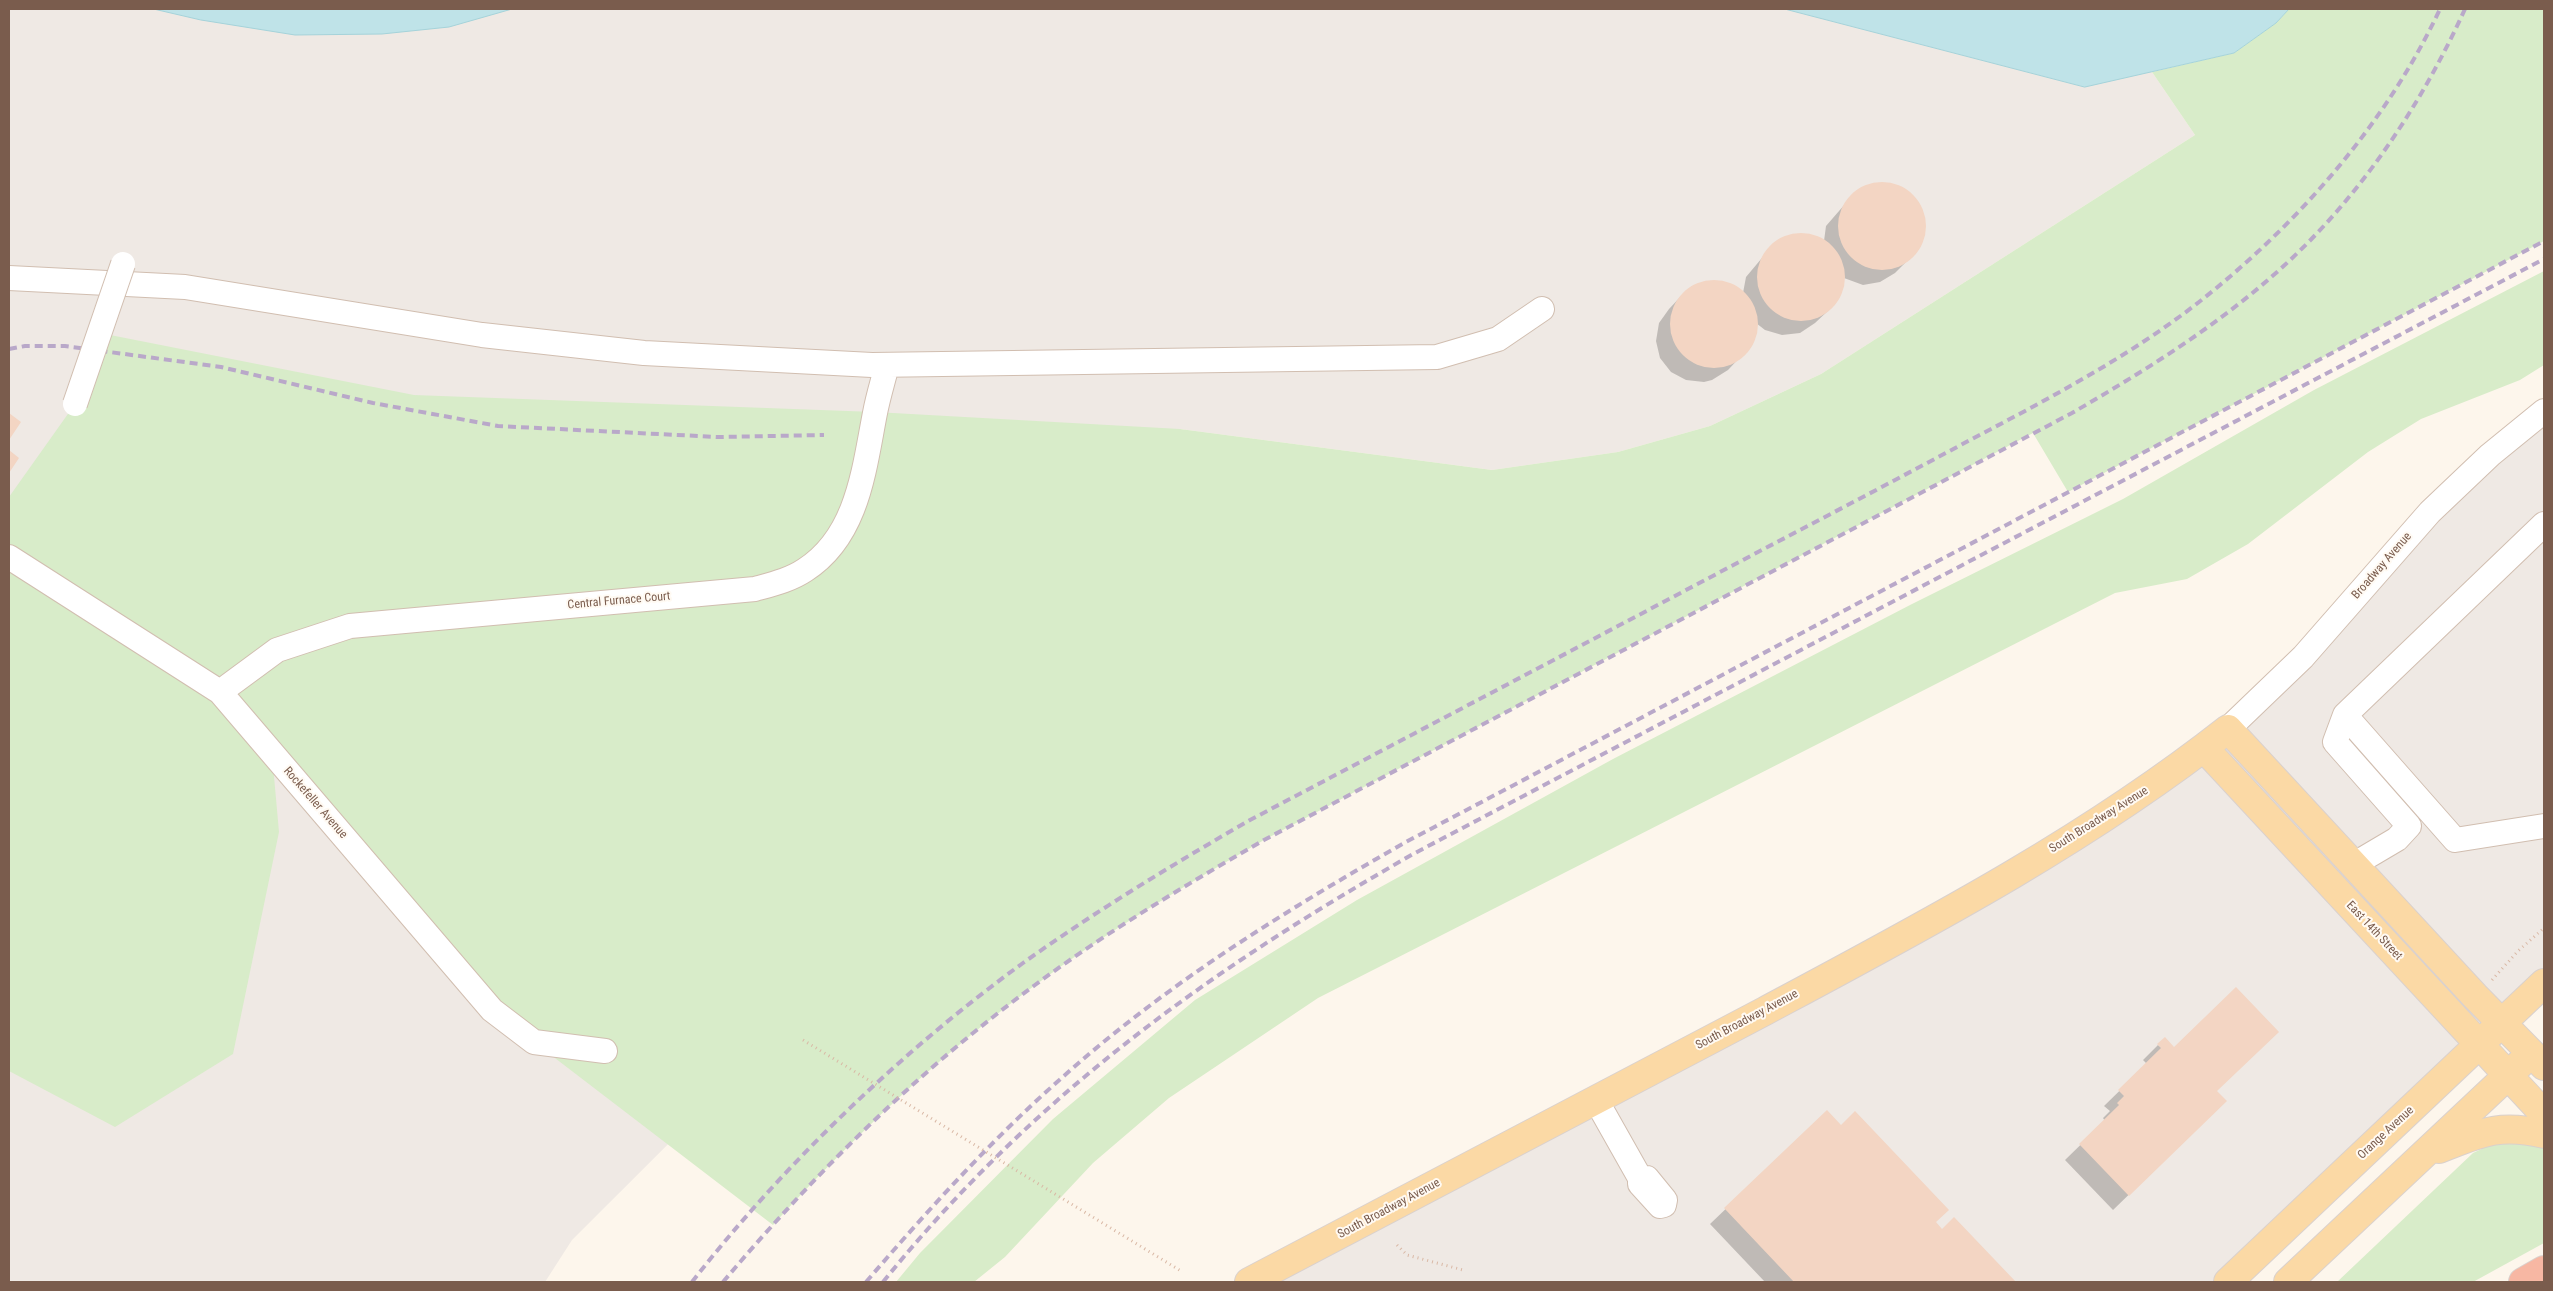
<!DOCTYPE html>
<html>
<head>
<meta charset="utf-8">
<style>
	body { margin:0 }
	#map { position:relative; width:2553px; height:1291px; overflow:hidden; background:#fdf6ec; font-family:"Roboto Condensed",sans-serif }
	canvas { display:block }
	.frame { position:absolute; inset:0; border:10px solid #7a5c4d; pointer-events:none }
</style>
</head>
<body>
<div id="map">
<canvas width="2553" height="1291"></canvas>
<div class="frame"></div>
</div>
<script>
const context = document.querySelector('canvas').getContext('2d');
context.lineJoin = 'round';
function fillPath(path, color) { context.fillStyle = color; context.fill(path, 'evenodd'); }
function stroke(path, color, width, dash) { context.strokeStyle = color; context.lineWidth = width; context.lineCap = dash ? 'butt' : 'round'; context.setLineDash(dash || []); context.stroke(path); }
function label(font, color, halo, rows, align = 'center') {
  context.font = font + ' "Roboto Condensed",sans-serif'; context.lineWidth = 4; context.setLineDash([]); context.textBaseline = 'middle'; context.strokeStyle = halo; context.fillStyle = color; for (const [text, x, y, turn = 0] of rows) {
    context.save(); context.translate(x, y); context.rotate((+turn || 0) * Math.PI / 180); context.textAlign = isNaN(turn) ? turn : align; if (halo) context.strokeText(text, 0, 0); context.fillText(text, 0, 0); context.restore();
  }
}
const industrial = new Path2D(`
	M9,9H2097L2152,72L2195,135L1821,374L1710,426L1618,452L1492,470L1180,429L960,853L572,1240L545,1282H9Z
	M2544,411V983L2228,1282H1249L2165,777Z`);
const green = new Path2D(`
	M2289,9H2544V241L2068,492L2033,433L1264,840C1186,885 1108,931 1034,986C939,1056 853,1137 773,1225L534,1042L272,754L279,832L233,1054L115,1127L9,1071V497L75,404L100,333L414,395L875,412L1180,429L1492,470L1618,452L1710,426L1821,374L2195,135L2152,72L2234,53L2276,23Z
	M2544,271V365L2520,380L2421,419L2368,452L2248,544L2187,579L2115,593L1318,998L1169,1098L1093,1163L1005,1257L974,1282H896L920,1253L1053,1119L1195,1000L1357,900L1613,759L1912,604L2123,499L2314,390Z
	M2508,1143H2544V1243L2473,1282H2337L2473,1153L2490,1145Z`);
const water = new Path2D(`
	M154,9H512L449,27L382,34L295,35L201,20Z
	M1785,9H2289L2276,23L2234,53L2085,87Z`);
const shadow = new Path2D(`
	M1885,184L1902,189L1909,194L1920,208L1924,225L1921,242L1911,257L1895,273L1880,282L1863,285L1844,278L1841,293L1831,308L1815,323L1800,333L1782,335L1765,330L1756,323L1753,340L1743,354L1728,370L1712,380L1704,382L1686,380L1671,372L1660,358L1656,341L1659,323L1669,309L1684,293L1691,287L1708,281L1726,283L1743,293L1746,277L1772,246L1787,237L1805,234L1824,241L1826,226L1852,196L1867,186Z
	M2158,1045L2216,1091L2210,1116L2113,1210L2065,1160L2105,1121L2103,1118L2110,1111L2104,1106L2147,1064L2143,1060Z
	M1827,1112L1942,1231L1954,1219L2014,1282H1765L1710,1224Z`);
const building = new Path2D(`
	M1838 226a44 44 0 1 1 88 0a44 44 0 1 1-88 0Z
	M1757 277a44 44 0 1 1 88 0a44 44 0 1 1-88 0Z
	M1670 324a44 44 0 1 1 88 0a44 44 0 1 1-88 0Z
	M9,413L21,422L9,440Z
	M9,450L19,458L9,473Z
	M2236,987L2279,1032L2217,1091L2227,1101L2129,1196L2079,1144L2119,1105L2117,1103L2124,1096L2118,1090L2161,1048L2157,1044L2165,1037L2174,1047Z
	M1827,1110L1841,1125L1855,1111L1949,1210L1936,1222L1942,1229L1954,1217L2016,1282H1794L1724,1208Z`);
const path = new Path2D(`
	M2492,980L2518,951L2544,928
	M1397,1245L1407,1255L1463,1270`);
const minor = new Path2D(`
	M9,278L185,287L482,335L644,353L872,365L1437,357L1498,339L1542,309
	M9,557L220,692L492,1010L534,1042L605,1051
	M220,692L277,650L350,626L755,589C773,584 790,580 805,570C858,536 864,469 875,413C878,397 883,381 887,365
	M2345,715L2455,840L2544,826
	M2228,729L2303,657L2430,512L2490,455L2544,411
	M2353,865L2397,839L2409,826L2335,742L2345,715L2544,524
	M1596,1100L1640,1178V1184L1660,1206L1664,1205L1665,1200L1647,1178H1640`);
const major = new Path2D(`
	M2204,748L2544,1114
	M2439,1149C2480,1133 2499,1123 2544,1134
	M1249,1282C1421,1193 1593,1102 1765,1011C1924,926 2086,841 2228,729L2475,996L2544,1066
	M2228,1282L2544,983
	M2288,1282L2521,1063`);
const highway = new Path2D(`
	M2523,1282L2544,1270`);
const rail = new Path2D(`
	M9,349L25,346H65L221,367L373,403L498,426L718,437L824,435
	M692,1282C783,1165 903,1050 1023,963C1096,911 1172,865 1250,820C1419,731 1588,642 1758,552C1829,515 1901,477 1972,439C2050,398 2130,356 2199,302C2298,224 2386,124 2440,9
	M723,1282C816,1172 918,1071 1035,985C1108,931 1186,885 1264,840L2072,413C2141,373 2209,331 2269,279C2354,206 2419,110 2465,9
	M866,1282C929,1209 993,1138 1065,1075C1168,983 1285,911 1404,843L2544,241
	M883,1282C1033,1096 1209,970 1415,853L2544,259`);
const pathBridge = new Path2D(`
	M803,1040L1181,1271`);
const minorBridge = new Path2D(`
	M75,404L123,264`);
const streetNames = [
	["Broadway Avenue",2382,566,-49],
	["Central Furnace Court",619,601,-5],
	["Rockefeller Avenue",315,803,49],
	["South Broadway Avenue",2099,820,-32],
	["East 14th Street",2374,931,47],
	["South Broadway Avenue",1747,1020,-28],
	["Orange Avenue",2386,1133,-43],
	["South Broadway Avenue",1389,1209,-28]
];
fillPath(industrial, '#efe9e4');
fillPath(green, '#d8ecc9');
fillPath(water, '#bfe3e8');
stroke(water, '#a5d3da', 1);
fillPath(shadow, '#0003');
fillPath(building, '#f3d5c3');
stroke(minor, '#d1beb0', 26);
stroke(major, '#dad1cd', 30);
stroke(highway, '#dad1cd', 30);
stroke(path, '#d9b8a5', 3, [1, 4]);
stroke(minor, '#fff', 24);
stroke(major, '#fbd9a5', 28);
stroke(highway, '#f7b7a3', 28);
stroke(rail, '#b9a8c9', 4, [8, 5]);
stroke(minorBridge, '#d1beb0', 26, []);
stroke(pathBridge, '#d9b8a5', 3, [1, 4]);
stroke(minorBridge, '#fff', 24);
label('12px', '#7a5c4d', '#fffaf3', streetNames);
</script>
</body>
</html>
